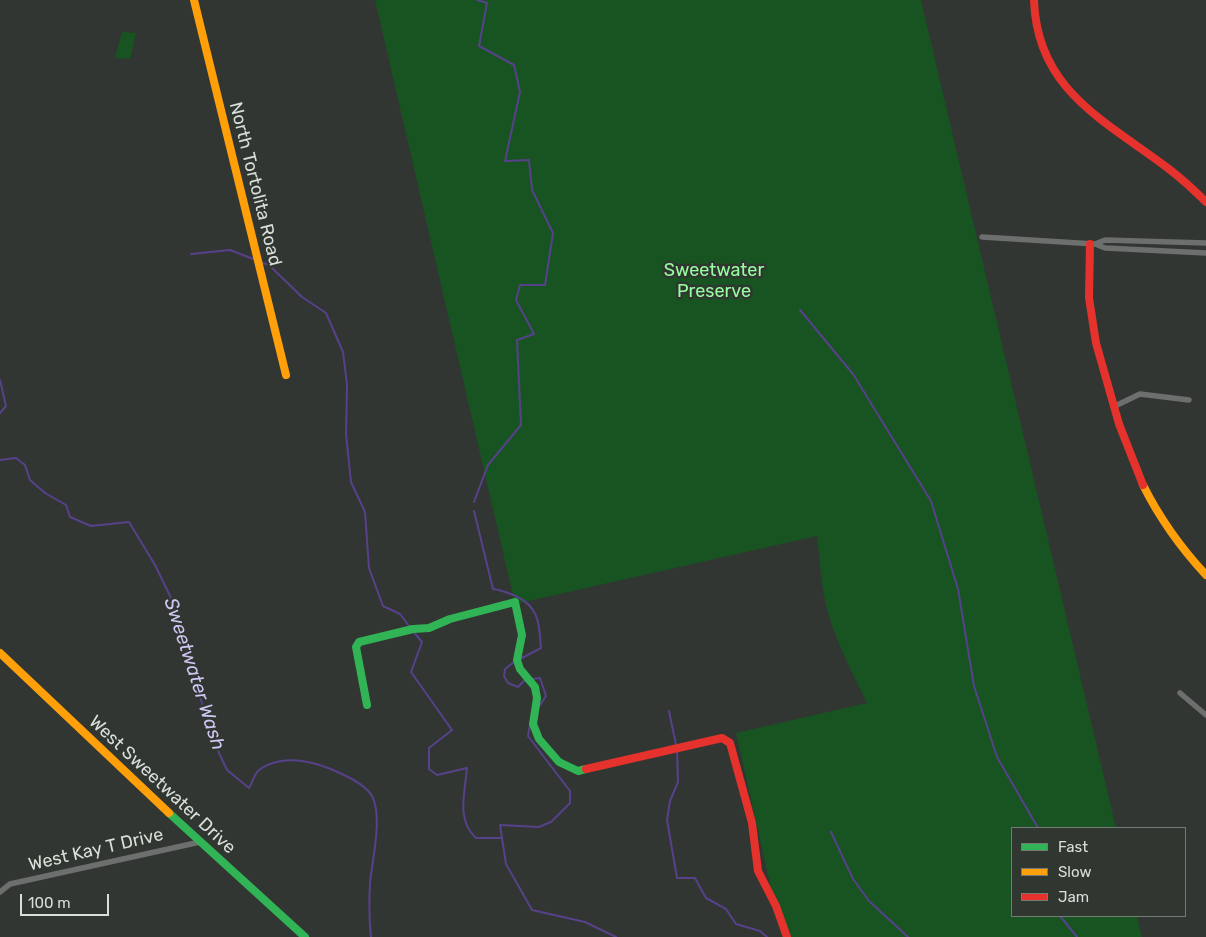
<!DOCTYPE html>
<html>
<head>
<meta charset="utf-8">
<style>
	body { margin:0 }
	#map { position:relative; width:1206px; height:937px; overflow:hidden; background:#313632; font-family:Rubik,sans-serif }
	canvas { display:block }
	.legend { position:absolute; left:1011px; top:827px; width:175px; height:90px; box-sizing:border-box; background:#303731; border:1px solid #747a74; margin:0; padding:6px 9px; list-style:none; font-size:15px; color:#d9ded9 }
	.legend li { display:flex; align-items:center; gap:10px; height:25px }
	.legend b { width:25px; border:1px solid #747a74 }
	.scale { position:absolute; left:20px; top:894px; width:89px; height:22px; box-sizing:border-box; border:2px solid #d9ded9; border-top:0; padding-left:6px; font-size:15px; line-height:18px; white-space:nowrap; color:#d9ded9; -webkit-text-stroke:4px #303731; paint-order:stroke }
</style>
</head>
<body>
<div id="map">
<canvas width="1206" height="937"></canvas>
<ul class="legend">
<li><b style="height:6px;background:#30b455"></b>Fast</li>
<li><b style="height:6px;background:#ff9f0a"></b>Slow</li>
<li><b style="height:6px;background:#e5322d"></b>Jam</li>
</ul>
<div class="scale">100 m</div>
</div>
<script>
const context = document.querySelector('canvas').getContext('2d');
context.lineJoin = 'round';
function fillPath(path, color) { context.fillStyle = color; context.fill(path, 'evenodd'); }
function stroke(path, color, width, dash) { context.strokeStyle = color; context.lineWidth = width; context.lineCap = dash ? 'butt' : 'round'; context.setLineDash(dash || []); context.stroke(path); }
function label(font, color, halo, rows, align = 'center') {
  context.font = font + ' Rubik,sans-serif'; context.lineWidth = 5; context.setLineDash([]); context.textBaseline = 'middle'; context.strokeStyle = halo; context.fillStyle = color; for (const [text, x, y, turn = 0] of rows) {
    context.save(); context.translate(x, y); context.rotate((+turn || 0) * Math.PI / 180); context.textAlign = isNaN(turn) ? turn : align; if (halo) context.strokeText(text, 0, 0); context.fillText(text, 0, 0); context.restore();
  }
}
const green = new Path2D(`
	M375,0H921L1116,828H1012V916H1137L1142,937H782L736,733L867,703C853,674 837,644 828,613C821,588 820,561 817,536L515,604Z
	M122,32L136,33L130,59L115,58Z`);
const stream = new Path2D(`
	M191,254L230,250L256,260
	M260,262L269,265L302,297L326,313L343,352L347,385L346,434L351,482L365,512L369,568L383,606L400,614L410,627
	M800,310L853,374L931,501L958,589L974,686L997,757L1038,828
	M0,380L6,406L0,413
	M0,460L16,458L25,465L30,480L45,493L66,505L70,517L91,526L129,522L155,565L173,602L188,658L214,742L227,770L249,788C252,783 254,775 258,771C269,761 288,759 302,761C320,763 363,780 372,796C383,816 372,861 370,883C369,901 369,919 371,937
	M474,502L488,465L521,425L517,340L534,334L516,300L520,285H545L553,233L532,190L529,160L505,161L520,92L514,65L479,46L487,3L477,0
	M474,511L493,589C502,590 508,593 516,596C540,608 539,624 541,648L520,659
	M413,631L422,642L411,672L452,730L429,748V769L437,775L467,768C465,792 456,820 476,838H502
	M514,662L505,669L504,676L508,683L518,687L525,680
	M532,679L540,678L546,696L538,708
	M669,711L676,745
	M530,725L528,736L570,791V803L551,822L539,827L500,825L506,864L532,910L585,922L616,937
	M677,750L678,782L670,801L667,820L677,878H695L706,898L726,909L736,924L760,931L767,937
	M831,832L853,879L869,901L908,937
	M1060,916L1077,937`);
const street = new Path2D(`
	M982,237L1095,244L1105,248L1206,253
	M1095,244L1105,240L1206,243
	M1113,407L1140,394L1189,400
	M1180,693L1206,715
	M0,892L10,884L200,842`);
const fast = new Path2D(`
	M367,705L356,647L359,642L413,629L429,628L450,619L515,602L522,635L517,660L520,669L535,687L537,698L533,724L539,739L559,762L578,771L586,769
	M169,813L305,937`);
const slow = new Path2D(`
	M194,0L286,375
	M1143,485C1160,519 1180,547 1206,575
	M0,653L169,813`);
const jam = new Path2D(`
	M1034,0C1037,91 1106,121 1169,169C1182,179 1194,190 1206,202
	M1090,244L1089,298L1096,343L1119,424L1143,485
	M586,769L722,738L730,743L752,823L758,871L776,906L787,937`);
const streetNames = [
	["North Tortolita Road",255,184,76],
	["West Sweetwater Drive",162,785,43],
	["West Kay T Drive",96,850,-13]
];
const parkNames = [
	["Sweetwater",714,271],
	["Preserve",714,292]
];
const waterNames = [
	["Sweetwater Wash",194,674,72]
];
fillPath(green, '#185322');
stroke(stream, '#57418b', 2);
stroke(street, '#6d6e6e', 5.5);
stroke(fast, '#30b455', 8);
stroke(slow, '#ff9f0a', 8);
stroke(jam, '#e5322d', 8);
label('18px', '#d9ded9', '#303731', streetNames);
label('18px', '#97fea0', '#303731', parkNames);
label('italic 19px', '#d0c6f4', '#303731', waterNames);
</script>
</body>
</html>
